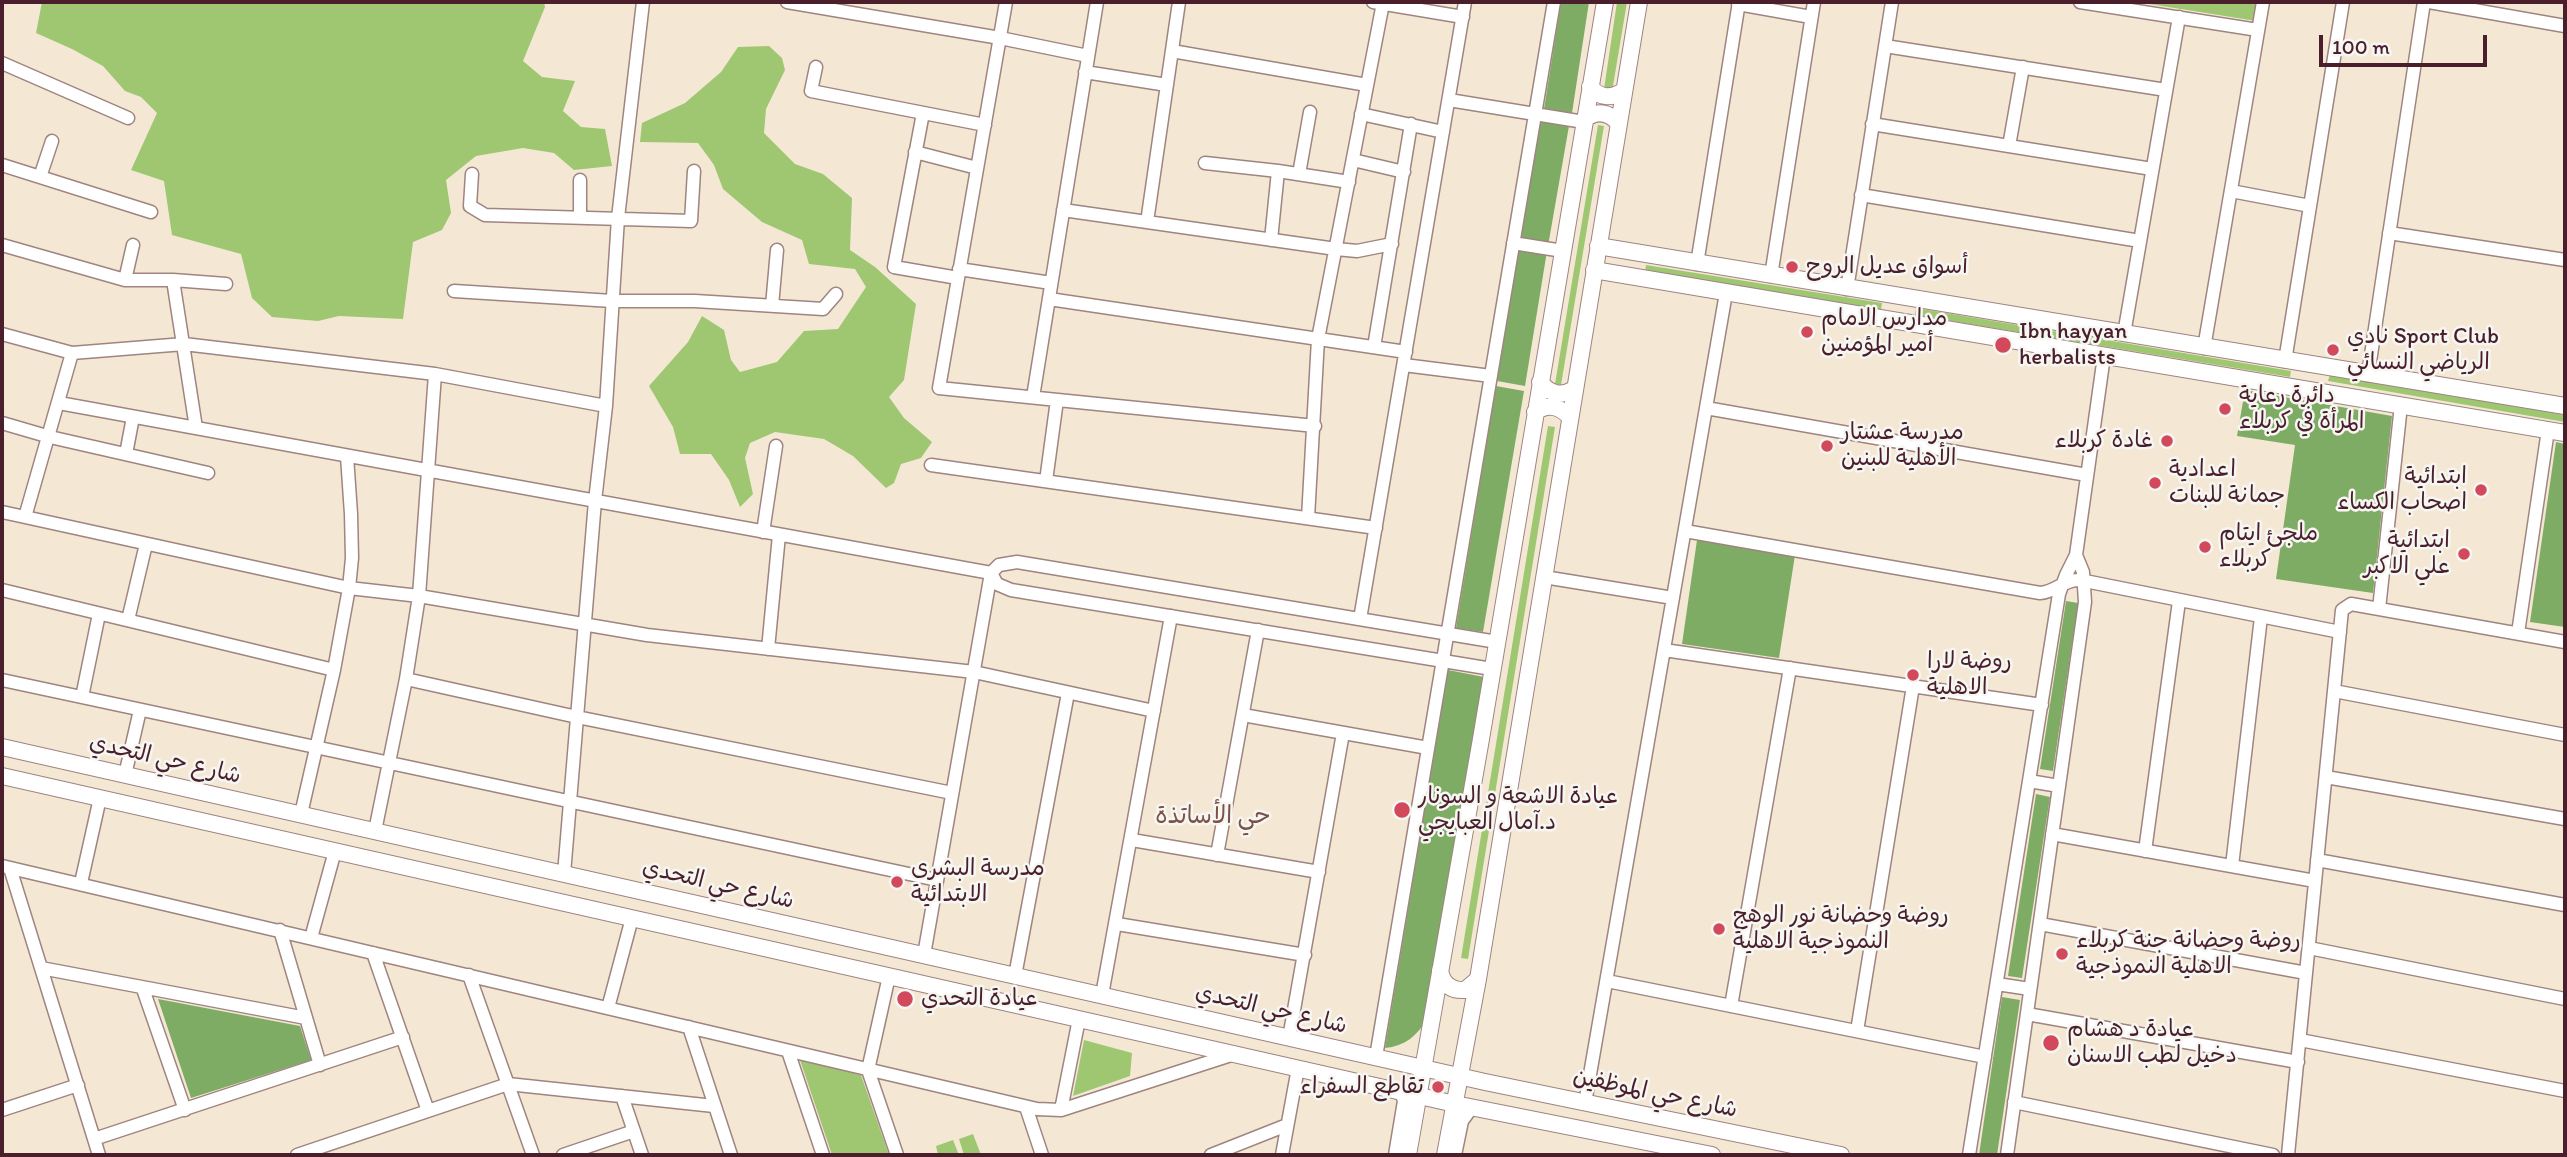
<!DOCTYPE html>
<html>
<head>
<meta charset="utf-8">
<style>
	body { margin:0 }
	#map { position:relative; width:2567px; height:1157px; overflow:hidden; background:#f4e8d5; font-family:Itim,sans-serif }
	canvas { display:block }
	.frame { position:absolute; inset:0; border:4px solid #4a1f2b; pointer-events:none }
	.scale { position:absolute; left:2319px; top:35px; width:168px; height:32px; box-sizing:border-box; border:4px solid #4a1f2b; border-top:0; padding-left:9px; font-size:21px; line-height:24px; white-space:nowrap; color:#4a1f2b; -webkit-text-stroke:5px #f6f6f2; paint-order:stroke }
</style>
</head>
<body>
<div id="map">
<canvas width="2567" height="1157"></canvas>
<div class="frame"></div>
<div class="scale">100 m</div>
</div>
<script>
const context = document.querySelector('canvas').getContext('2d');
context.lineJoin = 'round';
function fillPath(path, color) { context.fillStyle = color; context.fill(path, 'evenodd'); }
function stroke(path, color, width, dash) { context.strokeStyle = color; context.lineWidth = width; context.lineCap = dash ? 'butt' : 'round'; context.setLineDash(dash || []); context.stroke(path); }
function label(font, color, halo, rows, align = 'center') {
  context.font = font + ' Itim,"Playpen Sans Arabic",sans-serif'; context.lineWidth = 5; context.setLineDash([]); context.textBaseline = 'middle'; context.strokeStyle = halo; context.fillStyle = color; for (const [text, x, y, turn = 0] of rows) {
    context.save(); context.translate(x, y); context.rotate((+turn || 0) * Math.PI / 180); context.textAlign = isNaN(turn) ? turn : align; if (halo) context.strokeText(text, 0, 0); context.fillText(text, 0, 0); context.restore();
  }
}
const green = new Path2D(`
	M42,2H544L545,7L523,61L542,77L575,81L563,111L581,127L605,129L612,166L574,170L554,153L523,148L476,156L446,180L451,213L442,230L413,242L403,319L339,316L318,321L272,317L252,298L241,254L172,235L164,181L131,170L157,113L141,97L125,91L103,66L72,49L36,33Z
	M1617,2H1627L1613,86L1612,89H1604Z
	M2137,2H2259L2256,21Z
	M769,46L782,58L785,70L766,109L764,133L795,164L823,174L852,198L850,250L875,267L916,304L904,380L889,397L904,418L932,442L921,458L901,464L894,483L886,488L853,456L824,439L775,432L750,443L745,458L753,494L740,507L729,480L711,454H680L673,427L649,386L688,342L702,316L724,330L731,360L740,372L777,362L804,331L838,329L866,287L855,269L809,264L802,240L762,222L723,189L714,165L698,143L640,142L642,123L685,103L721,72L738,47Z
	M1598,125L1604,126L1561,385L1555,384Z
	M1646,265L1882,303L1881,310L1645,272Z
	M1916,308L2291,371L2290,377L1915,315Z
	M2330,374L2565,415V422L2328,381Z
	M1548,426L1555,427L1468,959L1461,958Z
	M1084,1040L1132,1053L1130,1076L1073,1096Z
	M800,1060L861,1075L889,1155H832Z
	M973,1134L981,1155H972L971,1153L964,1155L959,1139Z
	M953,1140L959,1155H938L936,1146Z`);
const forest = new Path2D(`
	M1561,2H1589L1572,113L1544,109Z
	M1540,121L1569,126L1548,246L1520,242Z
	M1519,247L1547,251L1525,386L1497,381Z
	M1496,386L1524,391L1483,632L1456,628Z
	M2245,390L2392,416L2373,593L2276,579L2295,445L2237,436Z
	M2556,442L2565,444V627L2530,622Z
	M1697,540L1795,555L1779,658L1682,644Z
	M2066,601L2078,603L2053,771L2040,769Z
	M1448,670L1484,677L1427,1019C1417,1036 1405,1046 1385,1048Z
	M2036,794L2050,797L2022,978L2008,976Z
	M2002,997L2020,1000L1997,1155H1979Z
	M158,999L300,1026L311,1060L191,1098Z`);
const minor = new Path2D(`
	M787,2L1000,38L1088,56
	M1006,2L939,388L1315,426
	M1373,2L1463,17
	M2080,2L2258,30
	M2429,2L2565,26
	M1738,4L1811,17
	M1885,46L2166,90
	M1172,51L1367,85
	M2,63L128,118
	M816,67L811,91L985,125
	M1085,72L1167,85
	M1449,100L1584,122
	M923,113L894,267L958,278
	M1361,114L1443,132
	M1872,124L2152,169
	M2009,146L2023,67
	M915,152L977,168
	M1353,160L1404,172
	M1205,163L1278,171L1349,182
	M2,165L151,212
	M472,174L470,206L485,215L691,221L694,171
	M1299,174L1310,112
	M40,177L52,141
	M580,180V216
	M2231,191L2310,206
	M1861,195L2140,241
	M1063,210L1336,249L1357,251L1392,244
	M1147,222L1179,2
	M2389,233L2565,260
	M1271,240L1278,171
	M1513,243L1563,251
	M2,245L125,280H173L226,284
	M1697,264L1739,2
	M959,269L1051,283
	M1771,276L1814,2
	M125,280L133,245
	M173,280L196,428
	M1847,289L1892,2
	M454,291L612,301H695L823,309L836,294
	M1049,299L1406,352
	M772,306L777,250
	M2,334L72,353L184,344L435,374L606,406
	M2124,334L2179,17
	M1374,347L1411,124
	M2204,348L2263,2
	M2285,361L2343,2
	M1404,365L1491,376
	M2368,375L2424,2
	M1033,397L1097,2
	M59,403L991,573L997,584L1011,590L1492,669
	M1706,408L2087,475
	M2,423L50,437L208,473
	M126,454L133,417
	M931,465L1376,528
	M1046,481L1057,400
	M2,512L25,517L72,353
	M25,517L349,588L419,596L647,635L974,672L1154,711
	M1308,518L1318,339L1383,3
	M1685,531L2040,593C2056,592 2064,579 2080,580L2340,632
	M763,532L776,446
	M1544,577L1673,598
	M2,590L334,670
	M2379,609L2401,405
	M1360,619L1465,2
	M128,620L146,544
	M2518,633L2548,430
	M768,649L779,535
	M1664,650L2042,705
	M406,679L577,717L952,793
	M2,680L937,880
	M2334,691L2565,735
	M82,697L99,614
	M1243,715L1428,748
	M125,775L140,710
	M2326,777L2565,819
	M2029,781L2059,786
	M301,814L334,670L349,588L352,558L351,514L347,456
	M375,831L406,679L419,596L435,374
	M2052,834L2315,881
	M1132,840L1319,872
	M2145,851L2179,601
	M1217,855L1258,630
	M2317,860L2565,905
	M2,866L1037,1109L1061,1110L1234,1054
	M2232,866L2261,617
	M10,868L99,1155
	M564,874L595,501L606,406L618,218L643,2
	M81,883L100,798
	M1117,924L1305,955
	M2040,924L2306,973
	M280,930L320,1065
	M311,938L335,851
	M2309,948L2565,999
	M373,953L428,1111
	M924,955L991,573L999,565L1017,562L1497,642
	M41,968L306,1018
	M469,975L533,1155
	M889,976L868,1070L897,1155
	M1015,976L1068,693
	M1607,981L1985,1057
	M1997,984L2030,989
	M143,989L185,1110
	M1102,995L1171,616
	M1731,1006L1790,668
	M608,1008L632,918
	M2027,1014L2298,1062
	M689,1027L731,1155
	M1857,1031L1913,686
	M1289,1038L1343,733
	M2300,1040L2565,1091
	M788,1051L823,1155
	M1376,1057L1554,2
	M1394,1090L1402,1095L1404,1101L1395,1155
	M622,1096L642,1155
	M2014,1102L2273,1155
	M1585,1103L1726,293
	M1026,1107L1042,1155
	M2,1110L78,1085
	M1061,1110L1079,1019
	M94,1139L403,1037
	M297,1155L508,1084L714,1106
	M563,1155L634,1131
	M1211,1155L1287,1125
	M1282,1155L1298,1068
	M1455,1155L1462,1121L1470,1110L1480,1109
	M1969,1155L2059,594L2066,575L2076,555L2104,356
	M2007,1155L2085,602L2083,572L2076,555
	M2288,1155L2342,610L2351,604L2565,642`);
const major = new Path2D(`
	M1590,87C1600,98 1611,99 1623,91
	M1585,119C1597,110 1609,112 1618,123
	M1598,246L2565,406
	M1594,270L2565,433
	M1540,382C1550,394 1561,397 1574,389
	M1535,412C1548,403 1559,406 1570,417
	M2,747L1485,1082L1841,1155
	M2,776L1455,1104L1712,1155
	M1440,970C1442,984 1451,991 1465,990L1478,979
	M1408,1155L1481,739L1605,2
	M1445,1155L1478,979L1639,2`);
const markers = [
	[1792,267,7,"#d1495b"],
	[1807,332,7,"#d1495b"],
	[2003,345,9,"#d1495b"],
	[2333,350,7,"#d1495b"],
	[2225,409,7,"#d1495b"],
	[2167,441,7,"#d1495b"],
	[1827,446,7,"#d1495b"],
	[2155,483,7,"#d1495b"],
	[2481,490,7,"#d1495b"],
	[2205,547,7,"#d1495b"],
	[2464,554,7,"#d1495b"],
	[1913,675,7,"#d1495b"],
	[1402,810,9,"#d1495b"],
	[897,882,7,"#d1495b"],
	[1719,929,7,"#d1495b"],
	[2062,954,7,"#d1495b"],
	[905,999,9,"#d1495b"],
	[2051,1043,9,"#d1495b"],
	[1438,1087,7,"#d1495b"]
];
const poiNames = [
	["أسواق عديل الروح",1806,267],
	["مدارس الامام",1821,319],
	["أمير المؤمنين",1821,345],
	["Ibn hayyan",2019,332],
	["herbalists",2019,358],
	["نادي Sport Club",2347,337],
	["الرياضي النسائي",2347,363],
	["دائرة رعاية",2239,396],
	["المرأة في كربلاء",2239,422],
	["مدرسة عشتار",1841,433],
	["الأهلية للبنين",1841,459],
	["غادة كربلاء",2153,441,"right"],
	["اعدادية",2169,470],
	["جمانة للبنات",2169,496],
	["ابتدائية",2467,477,"right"],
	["اصحاب الكساء",2467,503,"right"],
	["ملجئ ايتام",2219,534],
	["كربلاء",2219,560],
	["ابتدائية",2450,541,"right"],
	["علي الاكبر",2450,567,"right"],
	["روضة لارا",1927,662],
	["الاهلية",1927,688],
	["عيادة الاشعة و السونار",1418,797],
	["د.آمال العبايجي",1418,823],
	["مدرسة البشرى",911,869],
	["الابتدائية",911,895],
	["روضة وحضانة نور الوهج",1733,916],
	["النموذجية الاهلية",1733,942],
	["روضة وحضانة جنة كربلاء",2076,941],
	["الاهلية النموذجية",2076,967],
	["عيادة التحدي",921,999],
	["عيادة د هشام",2067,1030],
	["دخيل لطب الاسنان",2067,1056],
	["تقاطع السفراء",1424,1087,"right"]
];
const streetNames = [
	["شارع حي التحدي",165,760,13],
	["شارع حي التحدي",718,885,13],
	["شارع حي التحدي",1271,1010,13],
	["شارع حي الموظفين",1655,1094,12]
];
const neighbourhoodNames = [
	["حي الأساتذة",1213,817]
];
fillPath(green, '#9fc772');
fillPath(forest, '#7fac64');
stroke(minor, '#9f8480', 15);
stroke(major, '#9f8480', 18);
stroke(minor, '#fff', 12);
stroke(major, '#fff', 16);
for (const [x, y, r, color] of markers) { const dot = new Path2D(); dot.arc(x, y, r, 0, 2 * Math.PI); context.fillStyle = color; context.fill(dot); stroke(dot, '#f6f6f2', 2.5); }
label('23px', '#4a1f2b', '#f6f6f2', poiNames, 'left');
label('23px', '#4a1f2b', '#f6f6f2', streetNames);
label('24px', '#7d5147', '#f6f6f2', neighbourhoodNames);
</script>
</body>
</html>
